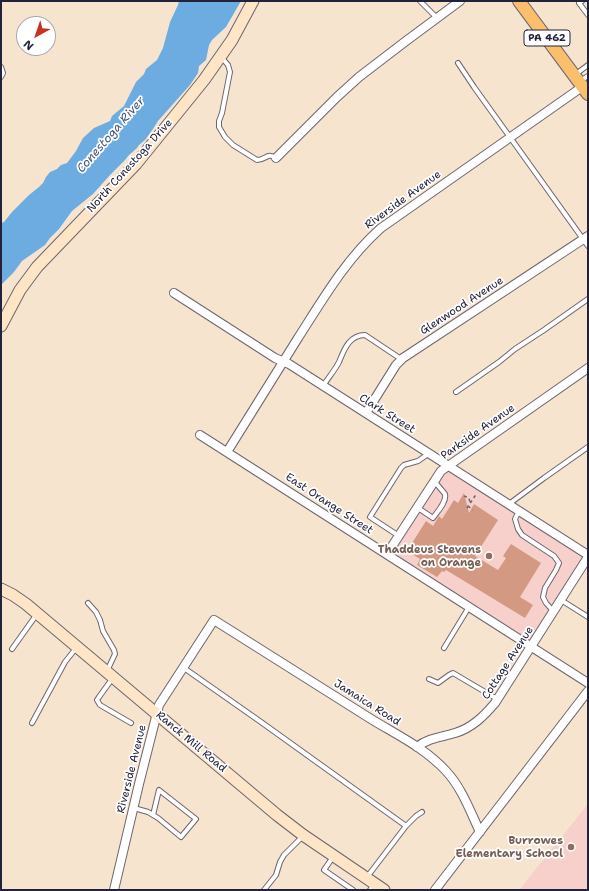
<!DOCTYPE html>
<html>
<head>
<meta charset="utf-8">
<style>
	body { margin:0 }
	#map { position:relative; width:589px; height:891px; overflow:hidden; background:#f7e4cf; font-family:"Shantell Sans",sans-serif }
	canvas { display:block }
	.frame { position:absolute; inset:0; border:2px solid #22223b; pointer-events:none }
	.north { position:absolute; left:16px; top:16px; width:40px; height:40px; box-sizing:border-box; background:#fff; border:1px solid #a7a7b1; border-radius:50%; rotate:220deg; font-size:11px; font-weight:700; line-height:16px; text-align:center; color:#22223b }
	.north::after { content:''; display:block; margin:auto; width:14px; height:18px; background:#c8321e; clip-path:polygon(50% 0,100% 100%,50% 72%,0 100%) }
</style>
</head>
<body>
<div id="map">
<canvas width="589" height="891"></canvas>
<div class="frame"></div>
<div class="north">N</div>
</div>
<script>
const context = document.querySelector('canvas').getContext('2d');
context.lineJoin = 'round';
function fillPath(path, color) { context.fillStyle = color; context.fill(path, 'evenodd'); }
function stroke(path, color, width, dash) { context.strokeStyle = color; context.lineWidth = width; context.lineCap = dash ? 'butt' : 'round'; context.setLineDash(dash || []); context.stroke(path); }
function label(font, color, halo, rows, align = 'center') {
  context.font = font + ' "Shantell Sans",sans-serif'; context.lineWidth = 3.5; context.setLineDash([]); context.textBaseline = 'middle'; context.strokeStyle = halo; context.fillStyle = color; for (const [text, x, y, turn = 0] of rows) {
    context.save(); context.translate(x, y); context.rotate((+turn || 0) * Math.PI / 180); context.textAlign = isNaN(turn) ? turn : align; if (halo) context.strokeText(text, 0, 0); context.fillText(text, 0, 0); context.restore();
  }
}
const built = new Path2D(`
	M449,466L588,555L532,646L387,554Z
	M588,804V890H519Z`);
const water = new Path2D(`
	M179,1H241L226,27L212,40L209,45L206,60L199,66L198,73L190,85L158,121L153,129L145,140L139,145L137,148L129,155L125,160L110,175L93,194L72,211L59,229L50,238L45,245L22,261L14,272L1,285V223L4,222L12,212L29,195L39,187L43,183L46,177L50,172L57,169L61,165L67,163L76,151L83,138L94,128L110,121L112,116L124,106L136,82L144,74L146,69L157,60L163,48L170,22L178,5Z`);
const building = new Path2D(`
	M464,493L469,513L474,504L498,520L475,556L498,570L506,558L503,556L511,544L541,563L520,597L533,605L525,618L446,570L444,572L442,571L437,577L417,565L420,559L407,551L426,521L433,526L439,516L442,519L454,500L458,503Z`);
const path = new Path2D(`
	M464,496L467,497L469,498L470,503
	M468,506L473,510
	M467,508L477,493`);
const lane = new Path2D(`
	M420,1L437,18
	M582,1L579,3L588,15
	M222,58L228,65L230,72L222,113L219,121V127L225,137L233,145L257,160C266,160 267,152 276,158
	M458,63L474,87L588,246
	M1,67L3,73L1,77
	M576,74L588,65
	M580,81L588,76
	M323,386C328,378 335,370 339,362C344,350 349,335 365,335L401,359
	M456,392L499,362L515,349L544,330L588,299
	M509,504L544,478L588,447
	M418,508L433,518C437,512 447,502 445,494L435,482
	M519,511L515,519L518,529L522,535L554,556L559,563L556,570L545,588L543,597L546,603L554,612
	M399,536L370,517L401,468L404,465L418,461L428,454
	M561,600L588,617
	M88,603L96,612L100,620L103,631L114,650L115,654L107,671
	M444,648L469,607
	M12,649L37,614
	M184,668L261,722L406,826L367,877
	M112,679L99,697L97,700L100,705L131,723
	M429,679L438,683L449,675L453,673L497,699
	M32,723L65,662L77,647
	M134,808L148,812L158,818L181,837L196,819L159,790L153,815
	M406,826L416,816L422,812
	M333,857L324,870L353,890
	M264,890L276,875L280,862L284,855L303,836
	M370,890L374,884`);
const street = new Path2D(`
	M276,158L337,97L359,77L406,41L460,1
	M174,293L275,358L289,364L588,555
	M366,413L396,365L403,358L588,236
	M200,435L588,683
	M227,452C251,414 274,376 298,338C323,299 346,259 381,228L582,87
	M387,554L441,471L588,368
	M417,747C428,738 442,737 455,733C472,728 484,716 495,703L588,557
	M114,890L139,784L158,709L159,705L214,620C266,653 319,686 371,719C397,735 425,748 446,771C462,788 470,811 480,832
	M435,890L588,691`);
const secondary = new Path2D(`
	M1,326L20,290L37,267L136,164L204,80L232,40L253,1
	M1,589L13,595L26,604L277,815L303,835L384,890`);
const primary = new Path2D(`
	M519,1L588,94`);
const markers = [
	[489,556,4,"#8d6e63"],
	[571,847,4,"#8d6e63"]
];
const shields = [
	[547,38,46]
];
const shieldNames = [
	["PA 462",547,38]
];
const streetNames = [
	["North Conestoga Drive",130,166,-48],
	["Riverside Avenue",403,200,-36],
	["Glenwood Avenue",462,306,-33],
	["Clark Street",387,414,32],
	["Parkside Avenue",478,432,-35],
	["East Orange Street",329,504,33],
	["Cottage Avenue",508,663,-57],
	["Jamaica Road",367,703,32],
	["Ranck Mill Road",191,742,40],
	["Riverside Avenue",132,769,-76]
];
const educationNames = [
	["Thaddeus Stevens",481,550],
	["on Orange",481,563],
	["Burrowes",563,841],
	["Elementary School",563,854]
];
const waterNames = [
	["Conestoga River",111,135,-49]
];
fillPath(built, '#f7d0cb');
fillPath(water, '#6cace0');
fillPath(building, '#d39983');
stroke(lane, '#6d666f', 6);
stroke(street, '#6d666f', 10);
stroke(secondary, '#6d666f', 13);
stroke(primary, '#6d666f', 14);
stroke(path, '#6d666f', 1.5, [3, 3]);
stroke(lane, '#fff', 4);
stroke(street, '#fff', 8);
stroke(secondary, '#fde5c5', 11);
stroke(primary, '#f9bf6d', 12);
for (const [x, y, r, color] of markers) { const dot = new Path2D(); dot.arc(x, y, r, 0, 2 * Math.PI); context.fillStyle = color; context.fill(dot); stroke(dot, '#fff', 1.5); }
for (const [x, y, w] of shields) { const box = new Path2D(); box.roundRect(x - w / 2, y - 8, w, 16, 3); context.fillStyle = '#fff'; context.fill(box); stroke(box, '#22223b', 1); }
label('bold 10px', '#22223b', null, shieldNames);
label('11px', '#22223b', '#fff', streetNames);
label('bold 11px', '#785e54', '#fff', educationNames, 'right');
label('italic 12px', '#40597d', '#fff', waterNames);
</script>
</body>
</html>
